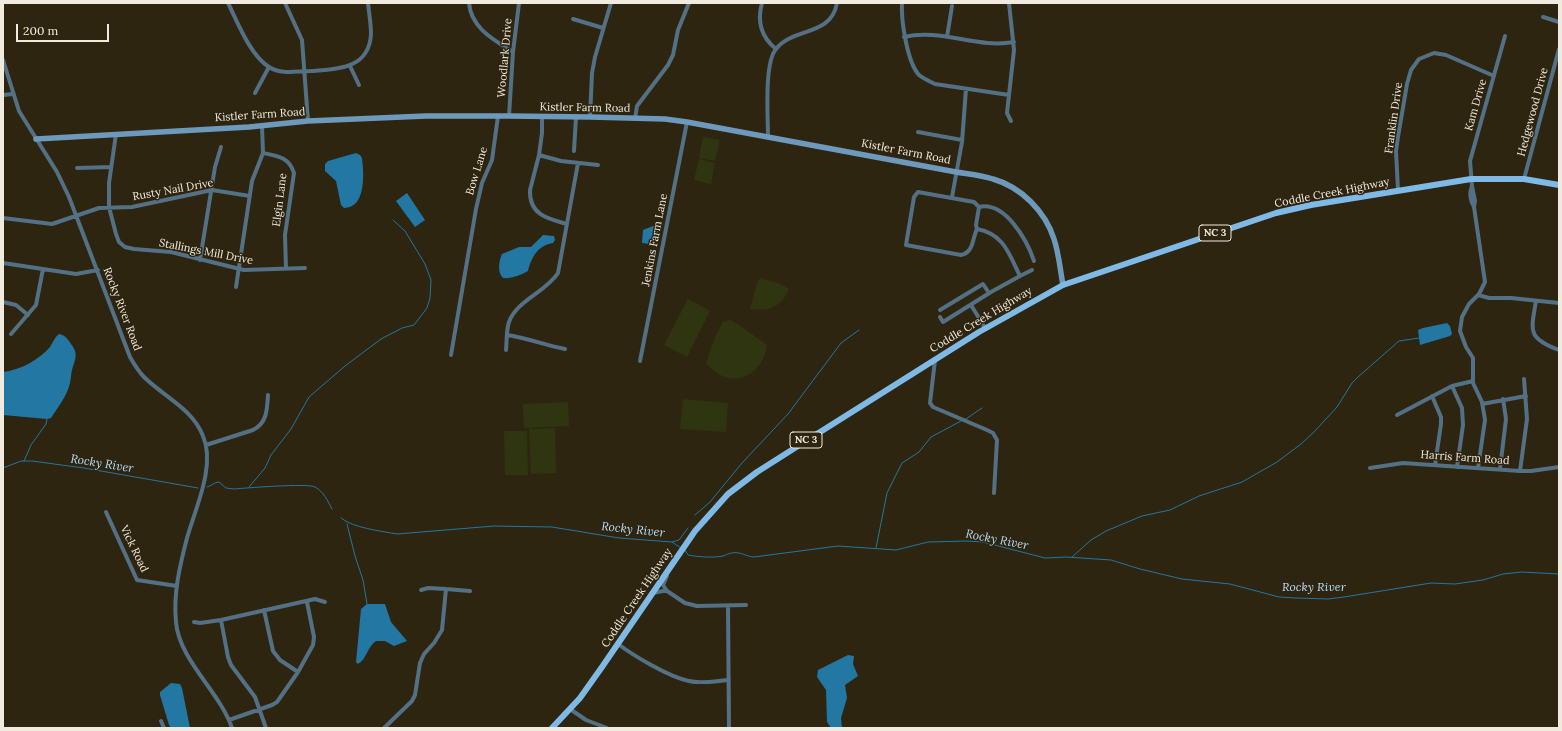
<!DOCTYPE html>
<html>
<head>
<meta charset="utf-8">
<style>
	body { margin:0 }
	#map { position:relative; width:1562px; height:731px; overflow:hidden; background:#2e2511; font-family:Lora,serif }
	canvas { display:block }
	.frame { position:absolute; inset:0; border:4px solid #f1ebdf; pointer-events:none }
	.scale { position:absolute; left:16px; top:24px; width:93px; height:18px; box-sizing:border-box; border:2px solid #f1ebdf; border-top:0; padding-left:5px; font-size:12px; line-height:14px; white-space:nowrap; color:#f1ebdf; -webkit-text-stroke:3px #2e2511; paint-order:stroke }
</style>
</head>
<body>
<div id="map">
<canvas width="1562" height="731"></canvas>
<div class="frame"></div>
<div class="scale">200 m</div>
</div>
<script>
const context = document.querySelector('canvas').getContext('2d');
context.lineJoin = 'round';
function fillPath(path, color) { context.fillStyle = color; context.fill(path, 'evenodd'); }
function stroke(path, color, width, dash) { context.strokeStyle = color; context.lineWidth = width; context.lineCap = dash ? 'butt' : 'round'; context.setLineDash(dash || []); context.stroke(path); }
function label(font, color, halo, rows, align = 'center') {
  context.font = font + ' Lora,serif'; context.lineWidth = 3; context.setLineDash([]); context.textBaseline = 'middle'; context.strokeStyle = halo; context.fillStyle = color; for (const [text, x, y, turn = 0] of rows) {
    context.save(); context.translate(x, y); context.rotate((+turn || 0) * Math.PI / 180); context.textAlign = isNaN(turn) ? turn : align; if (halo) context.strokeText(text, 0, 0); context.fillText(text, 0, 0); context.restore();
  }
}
const green = new Path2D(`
	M703,137L720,140L715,161L699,158Z
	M699,159L715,163L711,184L694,180Z
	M761,278L780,284L789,289C782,307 768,312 750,309L758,280Z
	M688,299L710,311L687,357L664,345Z
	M730,320L742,327L767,345C762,379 728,391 706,363L716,335L723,322Z
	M683,399L728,403L726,432L680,429Z
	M568,402L569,426L524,428L523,404Z
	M555,428L556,473L531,474L529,429Z
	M504,431H527L528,475H505Z`);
const water = new Path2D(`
	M356,153L360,155L362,158C364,174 366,208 344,208L341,205L336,181L325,171V164L328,161Z
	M407,193L425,220L415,227L396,201Z
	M658,224H661V227L655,241L650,244L642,243L643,230Z
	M543,235L554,236L555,240L553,243C538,245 531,258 528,271C521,275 511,279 503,278C497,272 499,261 502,254L519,247H531Z
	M1447,323L1450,326L1452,334L1450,336L1420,345L1418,330L1423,328Z
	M59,334C65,335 68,339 71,344C79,354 75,359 72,370C71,374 71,378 70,383C67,396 58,407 51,418L47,419L3,415V372C20,370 39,360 50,347C53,342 55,337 59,334Z
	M367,604H385L391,622L407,641L394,646L385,641H376C367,647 367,659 358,664L356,662L361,609Z
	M848,655L854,656L853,664L858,676L845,685L847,698L841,718L842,728H831L827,722L826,690L817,677L818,670Z
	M171,683L180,684L182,688L190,728H171L169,725L160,695V692Z`);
const stream = new Path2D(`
	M966,419L982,408
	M24,461L31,445L46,424L47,419
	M3,468L21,461H32L84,468L198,488
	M207,487C212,486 214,482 219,482L226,488L234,489C245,488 309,483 315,487C323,491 328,501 332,509
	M249,487L265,468L271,455L291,429L309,397L345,366L381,339L402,328L414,325L427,308L430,298L431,280L425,264L405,231L393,220
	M695,515L710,502L742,463L788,414L841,343L859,330
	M341,518C353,528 381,531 397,534L494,526L552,527L619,538L672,542L681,548
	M347,524L355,556L363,580L367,604
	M672,542L679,540L688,528
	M876,548L887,493L902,463L919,452L931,437L961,421
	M685,550L688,555C699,557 712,558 723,556C726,555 729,553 732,553C740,551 747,557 754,557L838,546L896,550L928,542L966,541L983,542L1045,558L1066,557L1111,560L1140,569L1182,579L1230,584L1279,597L1296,598L1328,599L1344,597L1431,583L1455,584L1483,580L1503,574L1522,572L1559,574
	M1072,557L1091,540L1106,531L1142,516L1170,510L1199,496L1242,482L1277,462L1301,444L1314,432L1337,407L1352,383L1358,377L1399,341L1419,338`);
const street = new Path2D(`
	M228,3C238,23 250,55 269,67C282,75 296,71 311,71C338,69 369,69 371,34C371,24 369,13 368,3
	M285,3L302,40L308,121
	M469,3C471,28 494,40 513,52
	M762,3C757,21 761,37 776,49
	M902,3C901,20 907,62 919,75C924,79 929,81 935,84L1009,95
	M1009,3L1014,50L1007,113L1011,121
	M1543,17L1559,22
	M573,19L603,28
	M904,37C941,28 977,49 1014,42
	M947,37L952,6
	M3,60L19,111L57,172L69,197L130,357C134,364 138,371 144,377C163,396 193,409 203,436C216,466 195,509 187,538C180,565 173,594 176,622C179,660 220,692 232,728
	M350,66L359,85
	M255,93L269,67
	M3,95L13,94
	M509,116L513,52L519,3
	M542,117V133L539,155L530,190C529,215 548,219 567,224
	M590,117L592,73L595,57L611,3
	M635,119L637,106L668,65L673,55L678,30L689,3
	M918,132L962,140
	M116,134L109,183V207L116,234L119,242L125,247L134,249L171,252L244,270L305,268
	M768,137C768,117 764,63 776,49C793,27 831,37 837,3
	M574,151L576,117
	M263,153C278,156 289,157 294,173L285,235L286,269
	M539,155L561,161L598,165
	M77,168L111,167
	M1524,179L1559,49
	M1472,186C1469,193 1470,200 1474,207L1485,282L1479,294L1469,304L1462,317L1460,331L1466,347L1473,358V383L1482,402L1485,420L1478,468
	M1398,190L1396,151L1398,137L1407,84L1411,70L1419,59L1434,53L1446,55L1494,76
	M952,197L962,142L966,89
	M979,207C1005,201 1027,240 1034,261
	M1474,207L1475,201L1472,186L1470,161L1505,36
	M3,218L52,224L99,208L132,207L212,190L250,196
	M977,229C972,239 974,252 961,255L906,245L914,197L918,192L974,202L979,207L976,225L977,229C1004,234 1009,254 1020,276L1032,270
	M200,260L215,167L221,147
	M3,263L76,274L98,270
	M236,287L252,181L263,153L262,126
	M1478,295L1489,298H1511L1559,303
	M1536,301C1531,331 1527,338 1559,350
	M3,302L16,305L28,315
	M971,305L985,328
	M940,310L983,284L989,293
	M940,317L943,322L991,292L1020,276
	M11,334L36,305L43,269
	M507,335C527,338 545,345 565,349
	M506,350C507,341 506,331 509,322C516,301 546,292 558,273L578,163
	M451,355L476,209L482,183L492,160L498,116
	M935,360L930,403L933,407L987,430L993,433L997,440L994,493
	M640,361L687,122
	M1452,386L1462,408L1463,425L1457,467
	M1432,396L1441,417V424L1435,465
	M1482,404L1526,396
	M1397,415L1452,386L1473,381
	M206,445L253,430C267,423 267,410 268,395
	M1370,468L1403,463L1520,471H1531L1559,467
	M1500,469L1506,419L1503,399
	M1520,471L1527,419L1524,379
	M106,512L137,580L177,586
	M446,589L470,591
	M667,591L685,603L697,606L746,605
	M653,593L663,591H667L663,585L667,576
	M728,606L729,728
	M264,610L273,651L280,660L298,672
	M221,620L228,657L231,665L255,697L266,728
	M194,622L200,623L221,620L315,599L325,602
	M618,644C634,656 669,677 689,681C701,684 716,681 729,680
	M570,709L586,720L607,728
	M229,720L272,705L277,702L298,672L313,645L314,637L307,602
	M161,721L164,728
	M384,728L412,701L415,695L420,663L424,654L434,643L442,630L446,589L428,588L421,590`);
const secondary = new Path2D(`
	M36,139L249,127L308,121L426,116H509L590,117L665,119L687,122L956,172C968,174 981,175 993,179C1021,187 1045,211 1054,239C1059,254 1060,269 1063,285`);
const primary = new Path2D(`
	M552,728L580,698L602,667L695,531L728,494L757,472L809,439L979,332L1063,285L1276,213L1311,205L1471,179H1524L1559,185`);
const shields = [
	[1215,233,32],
	[806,440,32]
];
const shieldNames = [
	["NC 3",1215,233],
	["NC 3",806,440]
];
const streetNames = [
	["Woodlark Drive",505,58,-85],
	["Kam Drive",1476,105,-74],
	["Kistler Farm Road",585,108,1],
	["Hedgewood Drive",1533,112,-75],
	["Kistler Farm Road",260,115,-4],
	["Franklin Drive",1394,118,-82],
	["Kistler Farm Road",906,152,11],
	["Bow Lane",477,171,-73],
	["Rusty Nail Drive",173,190,-10],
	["Coddle Creek Highway",1332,193,-11],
	["Elgin Lane",280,200,-83],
	["Jenkins Farm Lane",655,240,-79],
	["Stallings Mill Drive",206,252,11],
	["Rocky River Road",122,309,69],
	["Coddle Creek Highway",981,320,-31],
	["Harris Farm Road",1465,458,4],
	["Vick Road",134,549,64],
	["Coddle Creek Highway",637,598,-56]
];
const waterNames = [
	["Rocky River",102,464,9],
	["Rocky River",633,530,6],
	["Rocky River",997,540,11],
	["Rocky River",1314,588]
];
fillPath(green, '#2f3510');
fillPath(water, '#2277a3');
stroke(stream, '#2277a3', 1);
stroke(street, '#547085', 4);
stroke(secondary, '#6d9abc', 5.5);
stroke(primary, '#7fbae6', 6);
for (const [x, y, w] of shields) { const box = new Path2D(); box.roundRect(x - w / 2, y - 8, w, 16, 3); context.fillStyle = '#2e2511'; context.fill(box); stroke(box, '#f1ebdf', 1); }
label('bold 10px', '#f1ebdf', null, shieldNames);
label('11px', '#f1ebdf', '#2e2511', streetNames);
label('italic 12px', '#b4dbf4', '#2e2511', waterNames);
</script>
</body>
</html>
